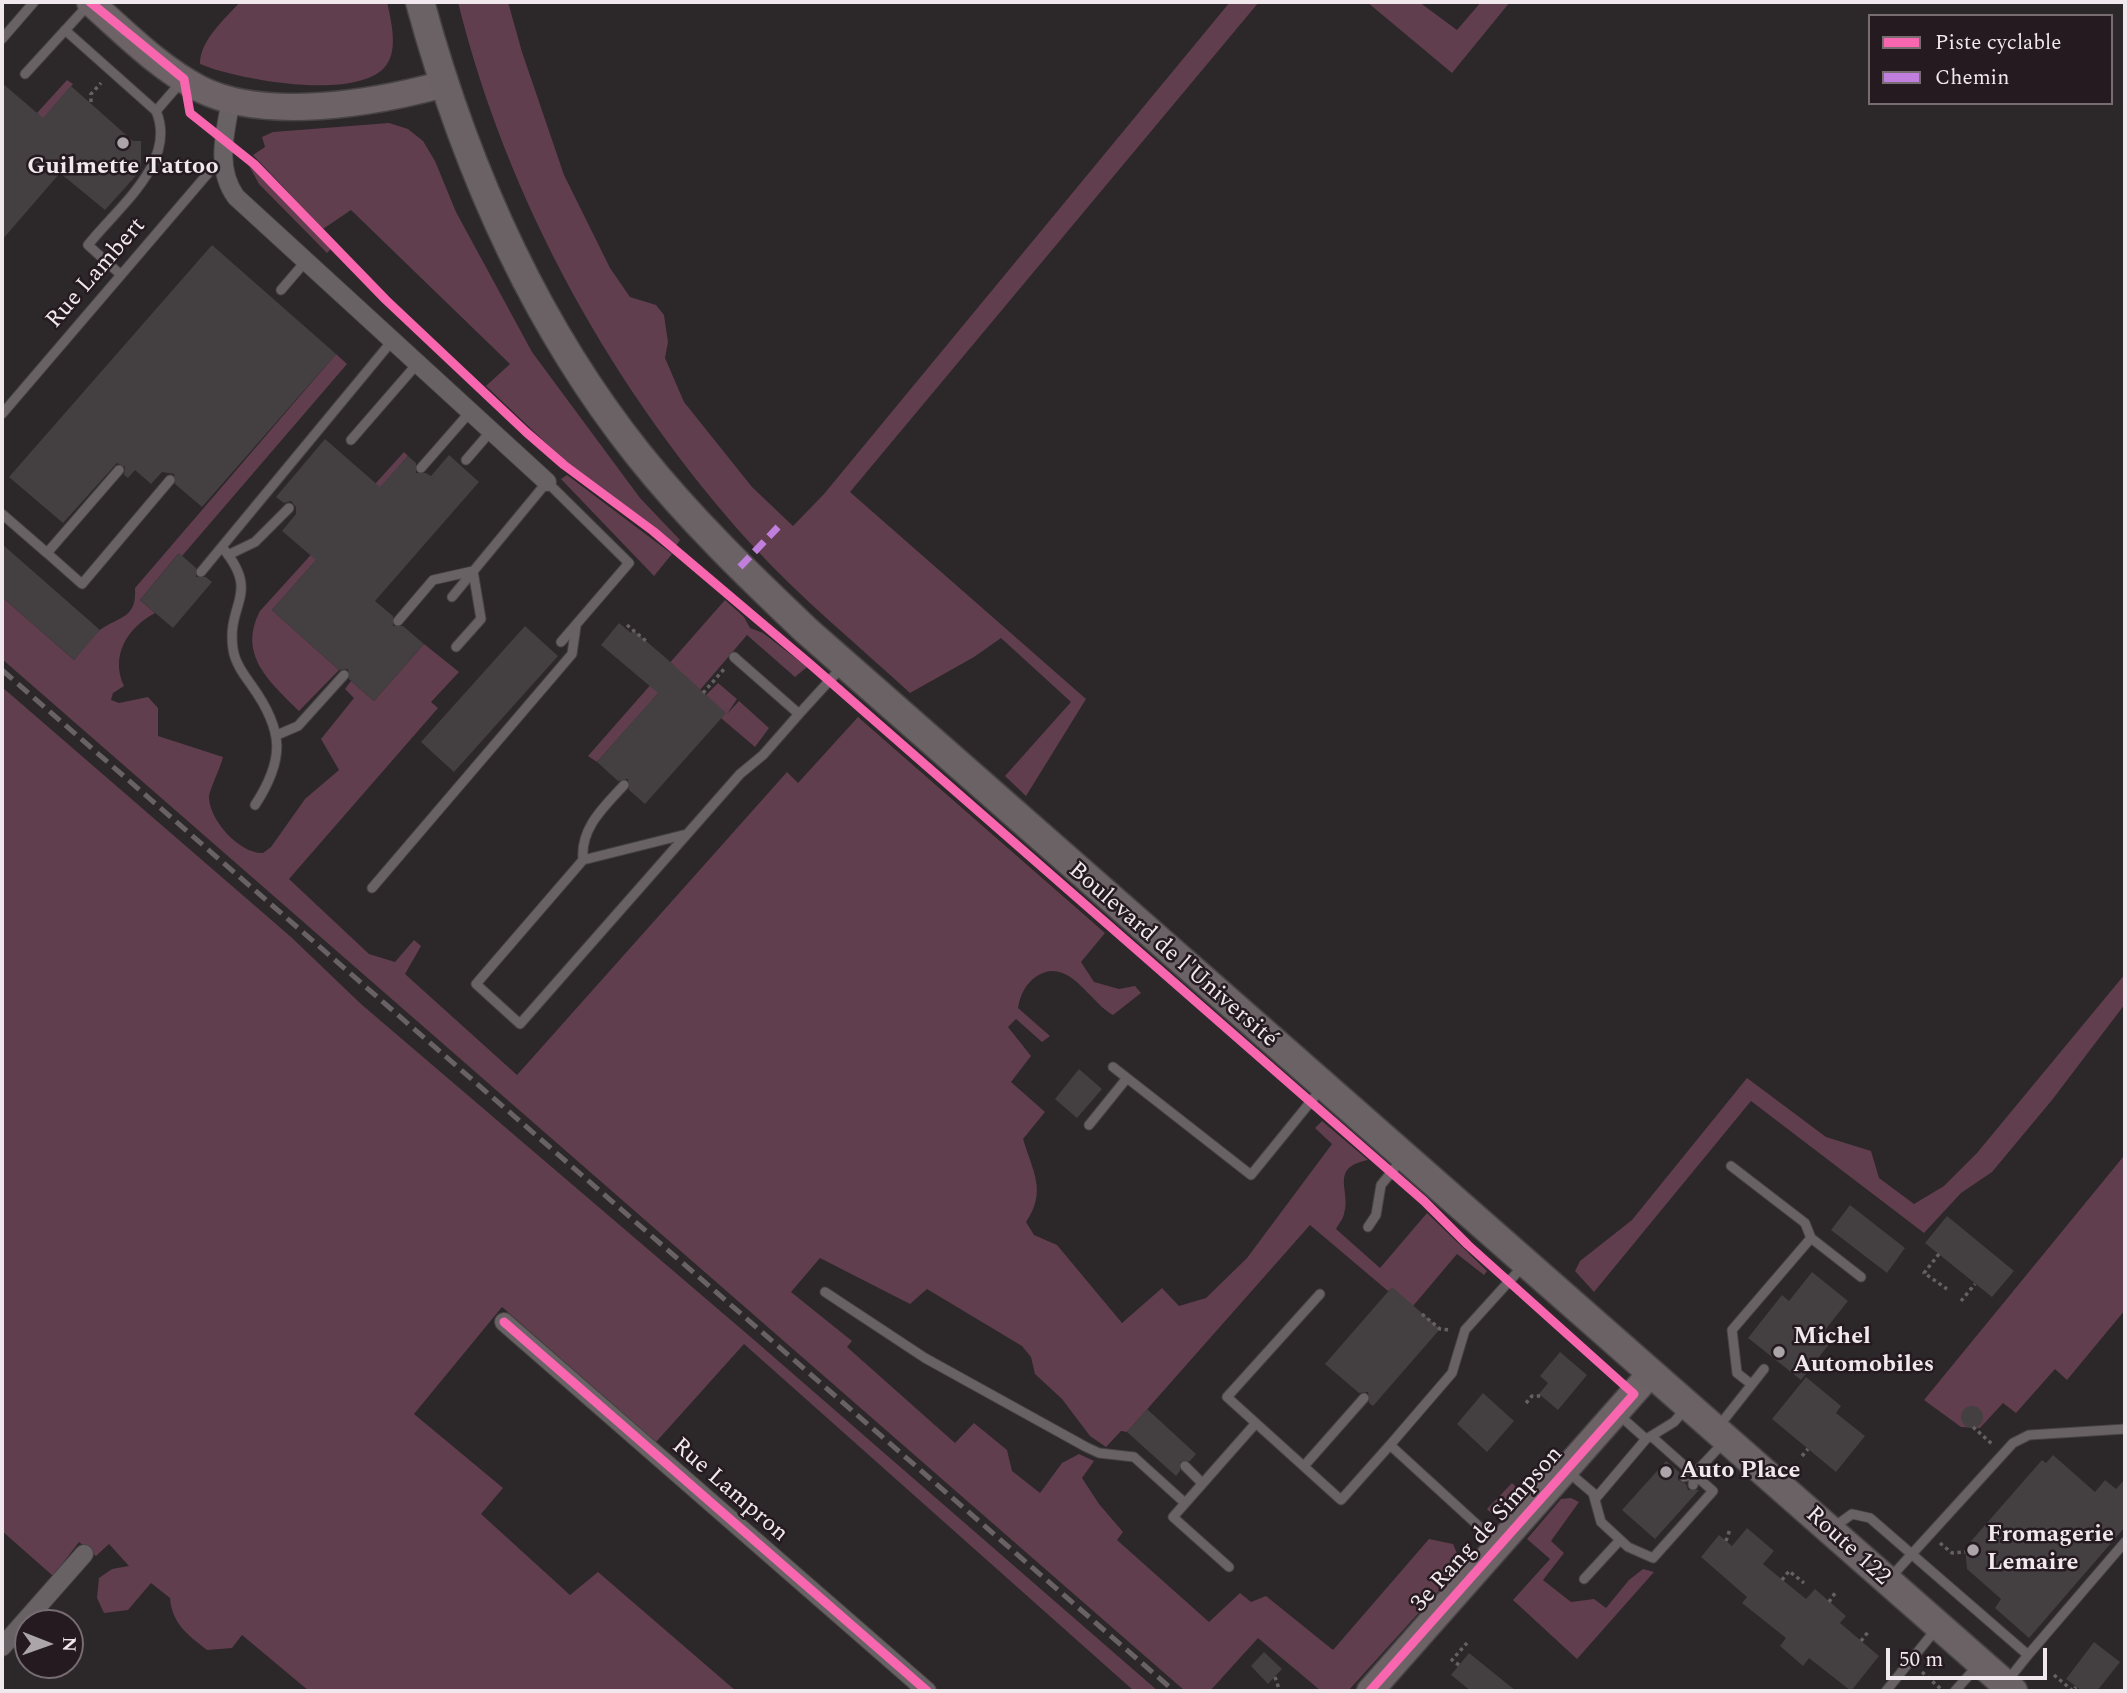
<!DOCTYPE html>
<html>
<head>
<meta charset="utf-8">
<style>
	body { margin:0 }
	#map { position:relative; width:2127px; height:1693px; overflow:hidden; background:#2c2729; font-family:Spectral,serif }
	canvas { display:block }
	.frame { position:absolute; inset:0; border:4px solid #f0e8ec; pointer-events:none }
	.legend { position:absolute; left:1868px; top:14px; width:245px; height:91px; box-sizing:border-box; background:#251a1f; border:2px solid #766c71; margin:0; padding:9px 12px; list-style:none; font-size:21px; color:#f0e8ec }
	.legend li { display:flex; align-items:center; gap:14px; height:35px }
	.legend b { width:35px; border:2px solid #766c71 }
	.north { position:absolute; left:14px; top:1609px; width:70px; height:70px; box-sizing:border-box; background:#251a1f; border:2px solid #766c71; border-radius:50%; rotate:91deg; font-size:19px; font-weight:700; line-height:28px; text-align:center; color:#f0e8ec }
	.north::after { content:''; display:block; margin:auto; width:24px; height:32px; background:#aba4a8; clip-path:polygon(50% 0,100% 100%,50% 72%,0 100%) }
	.scale { position:absolute; left:1886px; top:1648px; width:161px; height:32px; box-sizing:border-box; border:4px solid #f0e8ec; border-top:0; padding-left:9px; font-size:21px; line-height:24px; white-space:nowrap; color:#f0e8ec; -webkit-text-stroke:5px #251a1f; paint-order:stroke }
</style>
</head>
<body>
<div id="map">
<canvas width="2127" height="1693"></canvas>
<div class="frame"></div>
<ul class="legend">
<li><b style="height:9px;background:#f766af"></b>Piste cyclable</li>
<li><b style="height:9px;background:#c07fdc"></b>Chemin</li>
</ul>
<div class="north">N</div>
<div class="scale">50 m</div>
</div>
<script>
const context = document.querySelector('canvas').getContext('2d');
context.lineJoin = 'round';
function fillPath(path, color) { context.fillStyle = color; context.fill(path, 'evenodd'); }
function stroke(path, color, width, dash) { context.strokeStyle = color; context.lineWidth = width; context.lineCap = dash ? 'butt' : 'round'; context.setLineDash(dash || []); context.stroke(path); }
function label(font, color, halo, rows, align = 'center') {
  context.font = font + ' Spectral,serif'; context.lineWidth = 5; context.setLineDash([]); context.textBaseline = 'middle'; context.strokeStyle = halo; context.fillStyle = color; for (const [text, x, y, turn = 0] of rows) {
    context.save(); context.translate(x, y); context.rotate((+turn || 0) * Math.PI / 180); context.textAlign = isNaN(turn) ? turn : align; if (halo) context.strokeText(text, 0, 0); context.fillText(text, 0, 0); context.restore();
  }
}
const green = new Path2D(`
	M240,2H387C391,21 400,53 383,69C351,100 238,80 200,64C200,40 225,19 240,2Z
	M458,2H508L522,52L564,175L610,268L630,297L656,305L664,315L668,342L665,358L684,402L752,487L793,526L824,494L1230,2H1259L850,492L1086,699L1026,796L1005,776L1071,702L1001,638L974,657L910,693C857,644 800,598 752,545C614,393 507,201 458,2Z
	M1367,2H1419L1457,30L1481,2H1510L1452,73Z
	M67,80L73,84L43,119L37,113Z
	M389,123L408,129L423,141L435,161L456,212L532,352L640,498L680,540L676,546L568,464L486,386L510,364L351,210L323,229L253,155L265,147L262,137L273,132Z
	M248,164L331,249L327,253L259,184Z
	M336,354L347,364L182,556L178,554L140,600L155,613C127,628 110,656 124,686L113,693L111,700L119,703L148,697L158,708V736L223,757C221,767 209,790 209,798C210,821 240,854 263,853L271,847L305,799L339,770L321,739L354,698L345,689L351,681L374,701L424,644L459,672L431,702L438,708L289,879L369,954L395,962L414,940L421,946L405,974L517,1075L787,772L798,783L858,717L1105,933L1081,962L1094,982L1119,989L1135,986L1141,993L1113,1015C1089,1002 1069,956 1037,976C1026,983 1020,995 1018,1008L1050,1036L1042,1042L1016,1019L1008,1027L1031,1056L1011,1082L1045,1112L1023,1139C1033,1172 1047,1191 1026,1222L1034,1235L1057,1245L1122,1323L1162,1288L1179,1306L1206,1298L1247,1258L1332,1144L1315,1128L1322,1121L1368,1160C1328,1168 1352,1191 1344,1214C1343,1219 1338,1225 1336,1229L1380,1268L1427,1213L1487,1271L1484,1275L1457,1254L1413,1306L1392,1288L1388,1291L1310,1225L1127,1432L1121,1431L1106,1447L1090,1436L1062,1399L1035,1374L1031,1357L1022,1346L927,1289L910,1304L820,1258L791,1292L852,1341L847,1347L955,1443L974,1423L1007,1450L1012,1471L1040,1493L1062,1463L1079,1454L1094,1461L1082,1478L1099,1504L1123,1532L1117,1540L1209,1622L1240,1593L1251,1602L1266,1596L1333,1650L1429,1539L1453,1544L1462,1565L1348,1691H1321L1258,1638L1210,1691H1185L2,659V597L74,660C82,651 90,638 100,630C119,616 137,619 135,588Z
	M404,452L408,456L272,610L339,670L299,711C270,682 237,655 260,611Z
	M567,475L672,554L654,576L561,479Z
	M725,600L744,617L750,628L763,633L807,667L795,677L747,635L700,690L678,671L597,762L588,756Z
	M718,683L737,699L727,714L739,701L769,728L755,747L721,718L706,695Z
	M2,687L291,937L361,1004L753,1339L1158,1691H1134L744,1344L656,1442L502,1307L414,1414L503,1488L481,1514L570,1595L598,1572L736,1691H309L242,1635L232,1648L207,1650C188,1635 172,1624 170,1598L151,1583L128,1610L104,1613L97,1598L99,1578L112,1569L129,1566L109,1544L96,1556L79,1542L53,1576L2,1531Z
	M2125,974V1004L2052,1100L1992,1172L1961,1193L1924,1233L1751,1101L1594,1292L1575,1271L1580,1261L1632,1220L1747,1078L1826,1137L1871,1151L1879,1178L1914,1204L1944,1186L1977,1153Z
	M2123,1157L2125,1160V1310L2067,1380L2055,1369L2016,1413L2003,1403L1980,1428L1961,1427L1924,1400Z
	M1512,1483L1526,1496L1517,1506L1492,1514L1487,1509Z
	M1571,1498L1579,1502L1551,1541L1564,1553L1543,1580L1571,1602L1594,1599L1606,1608L1629,1580L1643,1569L1654,1572L1577,1659L1513,1600L1550,1559L1527,1539L1561,1499Z`);
const building = new Path2D(`
	M2,83L43,118L71,86L133,141H141V170L105,210L60,173L2,240Z
	M212,245L336,354L202,507L175,484L174,474L162,472L151,484L135,470L128,478L124,475L125,467L117,463L63,523L9,477Z
	M325,439L380,487L408,456L416,463V473H426L431,476L449,455L479,482L375,601L393,616V626H403L424,644L374,701L349,679L348,669L339,670L272,610L316,560L282,531L296,514V507L291,501L284,503L276,497Z
	M2,544L100,630L74,660L2,597Z
	M179,553L196,568V577H206L212,582L173,628L140,600Z
	M619,623L631,633L633,630L666,658L726,713L645,804L629,790L628,779L618,781L597,762L658,693L601,645Z
	M525,626L558,656L454,772L421,742Z
	M1079,1069L1102,1089L1077,1118L1055,1099Z
	M1850,1205L1905,1248L1887,1273L1831,1230Z
	M1947,1216L2014,1271L1992,1297L1925,1243Z
	M1812,1272L1848,1301L1825,1330L1834,1338L1801,1380L1748,1338L1782,1295L1789,1301Z
	M1392,1287L1440,1329L1373,1406L1369,1403L1368,1392L1359,1393L1325,1364Z
	M1560,1352L1587,1375L1558,1410L1539,1394L1548,1383L1540,1376Z
	M1806,1377L1841,1406L1836,1413L1865,1436L1836,1472L1772,1419Z
	M1483,1393L1514,1421L1487,1452L1457,1424Z
	M1961 1417a11 11 0 1 1 22 0a11 11 0 1 1-22 0Z
	M1147,1409L1196,1454L1190,1461L1180,1462V1471L1176,1476L1127,1432Z
	M2053,1455L2095,1492L2105,1480L2116,1489L2125,1479V1527L2029,1638L1995,1608L2001,1599L1967,1569L1965,1548L2042,1460L2046,1463Z
	M1666,1461L1679,1472L1678,1480L1686,1484L1688,1490H1699L1655,1539L1622,1510Z
	M1747,1528L1774,1551L1763,1564L1806,1599L1815,1589L1846,1616L1840,1623L1879,1656L1851,1691L1809,1658L1803,1666L1780,1646L1786,1638L1742,1603L1747,1597L1701,1557L1719,1535L1732,1546Z
	M2094,1642L2120,1662L2097,1691H2082L2066,1679Z
	M1264,1652L1282,1669L1268,1684L1251,1666Z
	M1469,1653L1516,1691H1471L1451,1675Z`);
const path = new Path2D(`
	M91,102V94L101,83
	M627,625L646,641
	M703,693L725,668
	M1939,1254L1924,1273L1947,1289
	M1961,1301L1975,1284
	M1422,1314L1440,1329L1450,1330
	M1526,1403L1532,1396H1542
	M1973,1427L1992,1444
	M1802,1456L1808,1449
	M1726,1541L1730,1529
	M1940,1543L1952,1553L1966,1552
	M1782,1580L1789,1571L1804,1583
	M1829,1602L1835,1593
	M1861,1641L1868,1632
	M1459,1665L1452,1660L1467,1643
	M1922,1672L1942,1690
	M2054,1675L2073,1691L2076,1687
	M1275,1677L1279,1689`);
const lane = new Path2D(`
	M65,30L156,111C178,162 117,208 88,245L121,275
	M2,39L34,2
	M25,74L90,3
	M156,111L182,81
	M281,290L305,262
	M2,414L210,171L223,161
	M351,440L417,364
	M466,460L491,431
	M421,468L470,412
	M2,514L47,553L119,470
	M222,547C262,595 226,602 233,649C235,663 244,675 252,686C284,731 285,759 255,805
	M47,553L82,584L170,480
	M228,555L255,542L289,508
	M201,572L392,341
	M452,597L547,482L629,563L561,642
	M398,621L433,580L473,571L481,619L456,647
	M734,657L799,714L841,668
	M277,735L298,726L344,675
	M687,834L583,860L476,984L520,1024L740,774L763,755L799,714
	M583,860C580,828 604,807 624,785
	M372,888L572,654L576,626
	M1113,1067L1251,1175L1321,1089
	M1089,1125L1127,1078
	M1731,1166L1805,1223L1811,1238L1861,1277
	M1368,1227L1376,1215L1381,1185L1402,1159
	M825,1292L925,1358L1086,1447L1099,1453L1134,1457L1185,1503
	M1320,1294L1227,1397L1341,1500L1390,1445
	M1751,1384L1737,1373L1732,1330L1811,1238
	M1719,1426L1764,1369
	M1648,1438L1674,1422L1686,1408
	M1185,1466L1202,1483
	M1304,1466L1364,1398
	M1567,1471L1593,1493L1601,1522L1628,1547L1653,1558L1713,1491L1651,1436
	M1694,1474L1724,1442
	M1684,1477L1694,1474L1693,1485
	M1596,1498L1646,1439L1619,1415
	M1834,1527L1852,1514L1870,1518L2028,1655L2008,1680
	M1496,1542L1390,1445L1452,1373L1465,1330L1523,1266
	M1229,1567L1173,1517L1256,1423
	M1890,1578L2013,1443L2029,1435L2125,1429
	M1584,1579L1620,1540
	M2028,1655L2125,1542
	M1886,1691L1937,1628
	M1955,1691L1979,1664`);
const street = new Path2D(`
	M231,100C225,133 215,168 236,197L547,482
	M504,1322L927,1691
	M2,1647L84,1554`);
const secondary = new Path2D(`
	M90,2C124,32 159,68 200,89C266,122 375,103 444,84
	M1370,1691L1651,1373`);
const primary = new Path2D(`
	M420,2C464,163 533,322 638,454C689,518 747,574 807,631L2013,1691`);
const rail = new Path2D(`
	M2,670L1174,1691`);
const quiet = new Path2D(`
	M740,567L778,527`);
const cycleway = new Path2D(`
	M90,2L184,79L190,113L254,164L386,300L526,432L564,465L653,531L810,664L1424,1201L1468,1245L1634,1394L1370,1691
	M504,1322L927,1691`);
const markers = [
	[123,143,7,"#aba4a8"],
	[1779,1352,7,"#aba4a8"],
	[1666,1472,7,"#aba4a8"],
	[1973,1550,7,"#aba4a8"]
];
const poiNames = [
	["Guilmette Tattoo",123,168,"center"],
	["Michel",1793,1338],
	["Automobiles",1793,1366],
	["Auto Place",1680,1472],
	["Fromagerie",1987,1536],
	["Lemaire",1987,1564]
];
const streetNames = [
	["Rue Lambert",97,274,-49],
	["Boulevard de l'Université",1172,956,41],
	["Rue Lampron",729,1491,41],
	["3e Rang de Simpson",1488,1530,-48],
	["Route 122",1847,1547,42]
];
fillPath(green, '#603e4d');
fillPath(building, '#443f41');
stroke(lane, '#474344', 11);
stroke(street, '#474344', 20);
stroke(secondary, '#474344', 29);
stroke(primary, '#474344', 31);
stroke(path, '#666063', 3.5, [3.5, 3.5]);
stroke(lane, '#686264', 9);
stroke(street, '#686264', 18);
stroke(secondary, '#6d6367', 26);
stroke(primary, '#6a6265', 28);
stroke(rail, '#686265', 5, [14, 7]);
stroke(quiet, '#c07fdc', 7, [14, 7]);
stroke(cycleway, '#f766af', 9);
for (const [x, y, r, color] of markers) { const dot = new Path2D(); dot.arc(x, y, r, 0, 2 * Math.PI); context.fillStyle = color; context.fill(dot); stroke(dot, '#251a1f', 2.5); }
label('bold 24px', '#f0e8ec', '#251a1f', poiNames, 'left');
label('24px', '#f0e8ec', '#251a1f', streetNames);
</script>
</body>
</html>
